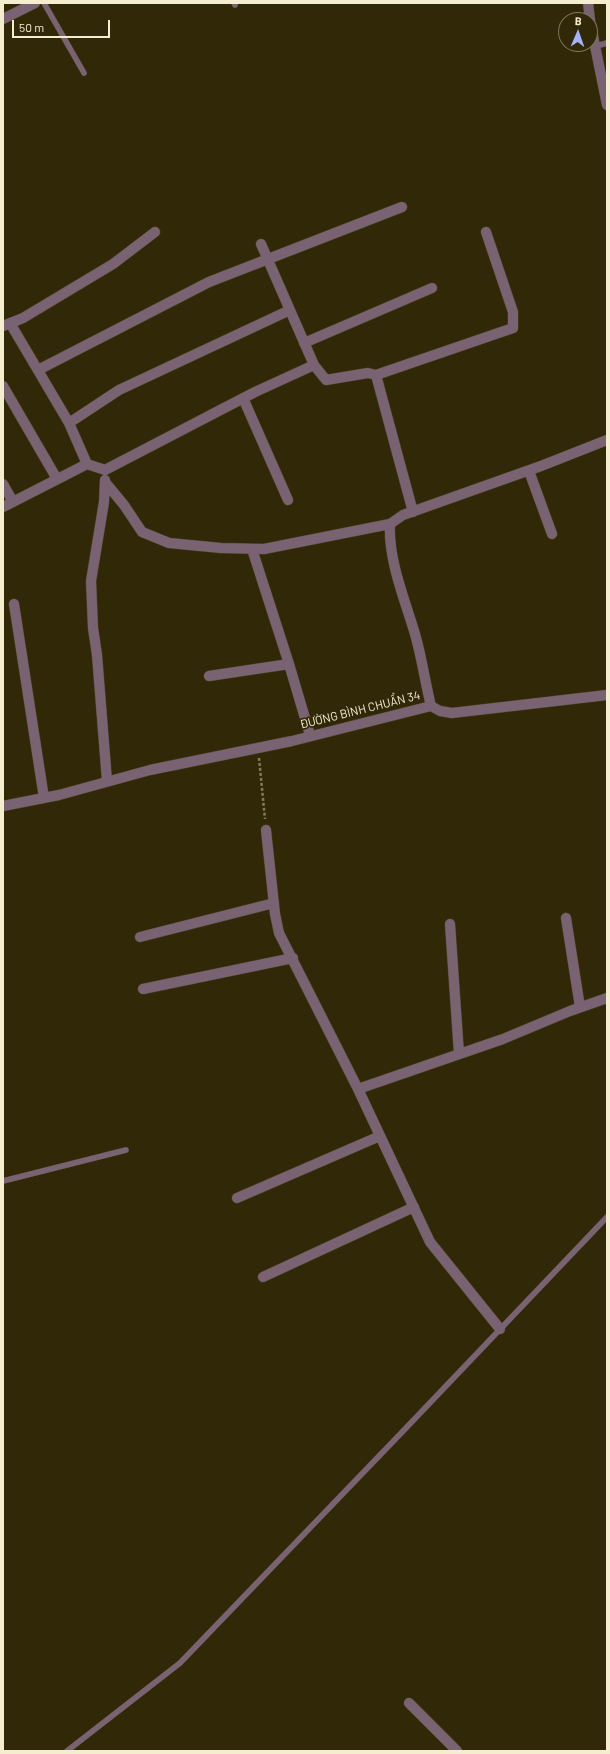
<!DOCTYPE html>
<html>
<head>
<meta charset="utf-8">
<style>
	body { margin:0 }
	#map { position:relative; width:610px; height:1754px; overflow:hidden; background:#302807; font-family:Barlow,sans-serif }
	canvas { display:block }
	.frame { position:absolute; inset:0; border:4px solid #f5eece; pointer-events:none }
	.north { position:absolute; left:558px; top:12px; width:40px; height:40px; box-sizing:border-box; background:#302807; border:1px solid #7f7757; border-radius:50%; rotate:2deg; font-size:11px; font-weight:700; line-height:16px; text-align:center; color:#f5eece }
	.north::after { content:''; display:block; margin:auto; width:14px; height:18px; background:#a5b1fc; clip-path:polygon(50% 0,100% 100%,50% 72%,0 100%) }
	.scale { position:absolute; left:12px; top:20px; width:98px; height:18px; box-sizing:border-box; border:2px solid #f5eece; border-top:0; padding-left:5px; font-size:12px; line-height:14px; white-space:nowrap; color:#f5eece; -webkit-text-stroke:3px #302807; paint-order:stroke }
</style>
</head>
<body>
<div id="map">
<canvas width="610" height="1754"></canvas>
<div class="frame"></div>
<div class="north">B</div>
<div class="scale">50 m</div>
</div>
<script>
const context = document.querySelector('canvas').getContext('2d');
context.lineJoin = 'round';
function stroke(path, color, width, dash) { context.strokeStyle = color; context.lineWidth = width; context.lineCap = dash ? 'butt' : 'round'; context.setLineDash(dash || []); context.stroke(path); }
function label(font, color, halo, rows, align = 'center') {
  context.font = font + ' Barlow,sans-serif'; context.lineWidth = 3.5; context.setLineDash([]); context.textBaseline = 'middle'; context.strokeStyle = halo; context.fillStyle = color; for (const [text, x, y, turn = 0] of rows) {
    context.save(); context.translate(x, y); context.rotate((+turn || 0) * Math.PI / 180); context.textAlign = isNaN(turn) ? turn : align; if (halo) context.strokeText(text, 0, 0); context.fillText(text, 0, 0); context.restore();
  }
}
const path = new Path2D(`
	M259,758L265,819`);
const service = new Path2D(`
	M44,3L84,73
	M234,3L235,5
	M596,46L607,43
	M3,1181L126,1150
	M67,1751L180,1663L406,1428L607,1217`);
const minor = new Path2D(`
	M588,3L590,20
	M3,19L35,3
	M590,21L607,105
	M261,244L314,365L326,380L368,373L376,375L413,512
	M10,323L69,423L87,464
	M3,326L23,318L113,264L155,232
	M304,343L432,288
	M38,370L209,282L402,207
	M376,375L513,328V312L486,232
	M3,386L57,479
	M243,398L288,500
	M69,423L119,390L290,310
	M529,471L552,534
	M105,480L104,502L91,581L93,628L97,655L107,781
	M105,482L124,505L142,532L169,543L221,548L264,549L390,524
	M3,484L13,502
	M3,507L87,464L105,470L255,392L314,365
	M252,549L289,664L310,735
	M14,604L44,798
	M209,676L289,664
	M431,706L440,711L452,713L607,695
	M3,806L59,795L150,770L292,741L431,706C425,682 422,658 415,634C405,600 388,560 390,524L403,515L541,466L607,440
	M266,830L275,914L279,933L358,1089L430,1242L500,1329
	M566,918L580,1007
	M450,924L459,1054
	M140,937L274,903
	M143,989L293,958
	M358,1089L503,1039L570,1011L607,998
	M237,1198L380,1136
	M263,1277L414,1207
	M409,1703L457,1751`);
const streetNames = [
	["ĐƯỜNG BÌNH CHUẨN 34",360,710,-14]
];
stroke(service, '#4c4423', 6);
stroke(minor, '#4c4423', 11);
stroke(path, '#827b5a', 2.5, [3, 2]);
stroke(service, '#796272', 5.5);
stroke(minor, '#796272', 10);
label('12px', '#f5eece', '#302807', streetNames);
</script>
</body>
</html>
